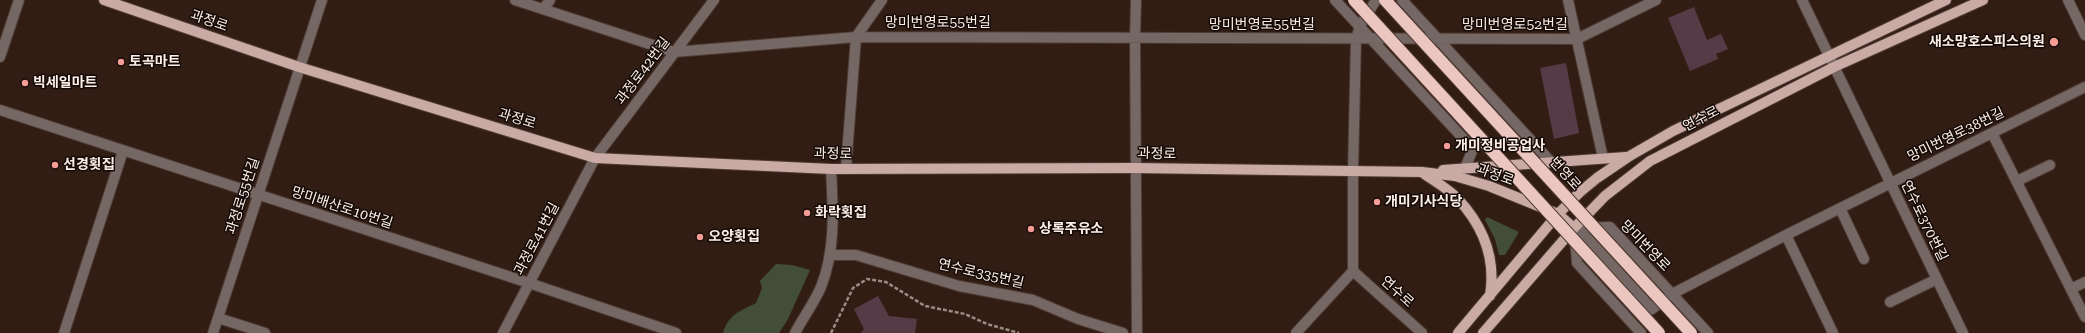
<!DOCTYPE html>
<html>
<head>
<meta charset="utf-8">
<style>
	body { margin:0 }
	canvas { display:block; background:#321d14 }
</style>
</head>
<body>
<canvas width="2085" height="333"></canvas>
<script>
const context = document.querySelector('canvas').getContext('2d');
context.lineJoin = 'round';
function fillPath(path, color) { context.fillStyle = color; context.fill(path, 'evenodd'); }
function stroke(path, color, width, dash) { context.strokeStyle = color; context.lineWidth = width; context.lineCap = dash ? 'butt' : 'round'; context.setLineDash(dash || []); context.stroke(path); }
function label(font, color, halo, rows, align = 'center') {
  context.font = font + ' "Roboto Serif","Noto Sans KR",serif'; context.lineWidth = 3; context.setLineDash([]); context.textBaseline = 'middle'; context.strokeStyle = halo; context.fillStyle = color; for (const [text, x, y, turn = 0] of rows) {
    context.save(); context.translate(x, y); context.rotate((+turn || 0) * Math.PI / 180); context.textAlign = isNaN(turn) ? turn : align; if (halo) context.strokeText(text, 0, 0); context.fillText(text, 0, 0); context.restore();
  }
}
const green = new Path2D(`
	M1487,217L1519,232L1505,255H1499L1495,239L1485,220Z
	M776,264L792,265L810,270L788,319L779,333H723C728,315 740,311 756,303L762,288L760,281Z`);
const building = new Path2D(`
	M1694,7L1707,40L1721,34L1728,49L1716,54L1718,59L1690,71L1668,18Z
	M1566,63L1579,133L1554,139L1540,68Z
	M878,296L889,316L917,319L915,333H861L864,329L854,309Z`);
const path = new Path2D(`
	M831,333L853,288L867,279L886,282L925,306L965,314L987,324L1019,333`);
const minor = new Path2D(`
	M515,0L674,52L856,37L1577,39L1656,0
	M1136,0L1135,38L1137,333
	M1335,0L1473,149L1465,168
	M1402,0L1551,162
	M1568,0L1603,158
	M1802,0L1963,333
	M2068,0L2085,35
	M543,9L550,0
	M0,57L19,0
	M0,110L529,283L676,333
	M1992,133L2085,317
	M846,168L856,37L882,0
	M2017,181L2050,165
	M1840,208L1864,259
	M1574,228L1587,238L1652,309L1672,294L1786,235L2085,87
	M1574,228L1610,227L1708,333
	M1786,235L1833,333
	M1575,238L1577,263L1641,333
	M831,255H856L959,286L1033,300L1078,319L1123,333
	M1353,271L1422,333
	M2071,289L2085,282
	M1890,302L1937,279
	M218,318L265,333
	M64,333L123,151
	M213,333L322,0
	M503,333L595,158L714,0
	M795,333C803,318 814,303 821,287C836,249 833,209 831,169
	M1296,333L1353,271V171L1356,39L1360,26L1376,0`);
const major = new Path2D(`
	M104,0L299,67L595,158L831,169L1135,168L1422,172L1455,176L1489,186L1558,214L1574,228
	M1443,170L1626,157
	M1423,173C1434,181 1449,189 1458,199C1484,227 1496,259 1490,296
	M1458,333L1558,214L1580,192L1597,178L1628,157L1673,131L1946,0
	M1483,333L1574,228L1605,196L1650,161L1834,67L1983,0`);
const highwayBridge = new Path2D(`
	M1354,0L1659,333
	M1385,0L1691,333`);
const markers = [
	[2054,42,5,"#f59c96"],
	[121,62,4,"#f59c96"],
	[25,83,4,"#f59c96"],
	[1447,146,4,"#f59c96"],
	[55,165,4,"#f59c96"],
	[1377,202,4,"#f59c96"],
	[807,213,4,"#f59c96"],
	[1031,229,4,"#f59c96"],
	[700,237,4,"#f59c96"]
];
const streetNames = [
	["과정로",209,21,19],
	["망미번영로55번길",938,23],
	["망미번영로55번길",1262,25],
	["망미번영로52번길",1515,25],
	["과정로42번길",643,71,-53],
	["과정로",517,119,17],
	["연수로",1701,119,-27],
	["망미번영로38번길",1956,135,-26],
	["과정로",833,154,1],
	["과정로",1157,154,1],
	["번영로",1565,174,48],
	["과정로",1495,175,20],
	["과정로55번길",243,196,-72],
	["망미배산로10번길",342,208,18],
	["연수로370번길",1924,221,64],
	["과정로41번길",537,239,-62],
	["망미번영로",1645,246,46],
	["연수로335번길",981,274,13],
	["연수로",1397,292,42]
];
const poiNames = [
	["새소망호스피스의원",2045,42,"right"],
	["토곡마트",129,62],
	["빅세일마트",33,83],
	["개미정비공업사",1455,146],
	["선경횟집",63,165],
	["개미기사식당",1385,202],
	["화락횟집",815,213],
	["상록주유소",1039,229],
	["오양횟집",708,237]
];
fillPath(green, '#434e3a');
fillPath(building, '#563a46');
stroke(minor, '#4e3a32', 12);
stroke(major, '#4e3a32', 12);
stroke(path, '#9c8b83', 2.5, [4, 2]);
stroke(minor, '#756764', 10);
stroke(major, '#c9aaa5', 10);
stroke(highwayBridge, '#4e3a32', 14, []);
stroke(highwayBridge, '#ebc5bf', 12);
for (const [x, y, r, color] of markers) { const dot = new Path2D(); dot.arc(x, y, r, 0, 2 * Math.PI); context.fillStyle = color; context.fill(dot); stroke(dot, '#130a06', 1.5); }
label('14px', '#fdeee8', '#130a06', streetNames);
label('bold 14px', '#fdeee8', '#130a06', poiNames, 'left');
</script>
</body>
</html>
